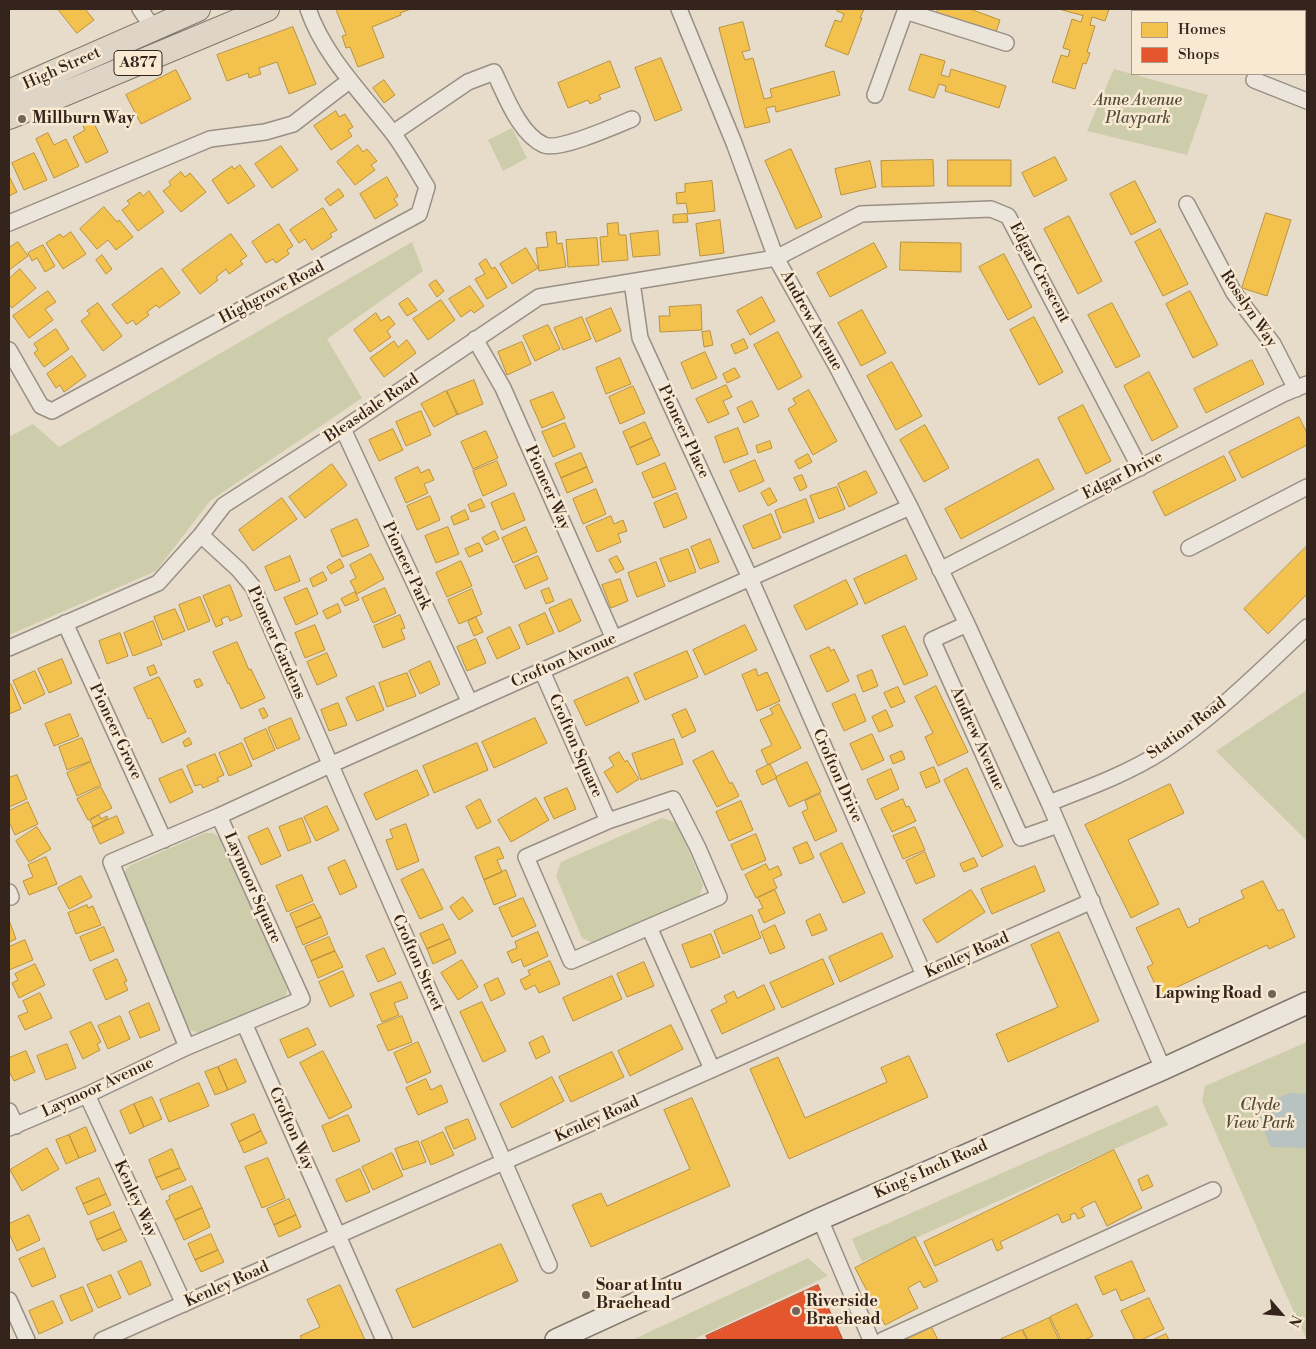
<!DOCTYPE html>
<html>
<head>
<meta charset="utf-8">
<style>
	body { margin:0 }
	#map { position:relative; width:1316px; height:1349px; overflow:hidden; background:#e7dbc9; font-family:"Libre Bodoni",serif }
	canvas { display:block }
	.frame { position:absolute; inset:0; border:10px solid #34241c; pointer-events:none }
	.legend { position:absolute; left:1131px; top:10px; width:175px; height:65px; box-sizing:border-box; background:#f8e9d3; border:1px solid #aa9a8a; margin:0; padding:6px 9px; list-style:none; font-size:15px; color:#34241c }
	.legend li { display:flex; align-items:center; gap:10px; height:25px }
	.legend b { width:25px; border:1px solid #aa9a8a }
	.north { position:absolute; left:1256px; top:1289px; width:50px; height:50px; -webkit-text-stroke:4px #f8e9d3; paint-order:stroke; rotate:117deg; font-size:14px; font-weight:700; line-height:20px; text-align:center; color:#34241c }
	.north::after { content:''; display:block; margin:auto; width:18px; height:22px; background:#34241c; clip-path:polygon(50% 0,100% 100%,50% 72%,0 100%) }
</style>
</head>
<body>
<div id="map">
<canvas width="1316" height="1349"></canvas>
<div class="frame"></div>
<ul class="legend">
<li><b style="height:14px;background:#f2c14e"></b>Homes</li>
<li><b style="height:14px;background:#e4572e"></b>Shops</li>
</ul>
<div class="north">N</div>
</div>
<script>
const context = document.querySelector('canvas').getContext('2d');
context.lineJoin = 'round';
function fillPath(path, color) { context.fillStyle = color; context.fill(path, 'evenodd'); }
function stroke(path, color, width, dash) { context.strokeStyle = color; context.lineWidth = width; context.lineCap = dash ? 'butt' : 'round'; context.setLineDash(dash || []); context.stroke(path); }
function label(font, color, halo, rows, align = 'center') {
  context.font = font + ' "Libre Bodoni",serif'; context.lineWidth = 5; context.setLineDash([]); context.textBaseline = 'middle'; context.strokeStyle = halo; context.fillStyle = color; for (const [text, x, y, turn = 0] of rows) {
    context.save(); context.translate(x, y); context.rotate((+turn || 0) * Math.PI / 180); context.textAlign = isNaN(turn) ? turn : align; if (halo) context.strokeText(text, 0, 0); context.fillText(text, 0, 0); context.restore();
  }
}
const green = new Path2D(`
	M1114,69L1208,95L1187,155L1087,131Z
	M512,128L527,158L503,171L488,140Z
	M412,242L423,271L327,339L362,398L210,501L156,571L9,635V437L33,424L59,447Z
	M1307,690V841L1216,751Z
	M662,818L677,823L703,885L698,900L595,944L582,938L556,876L561,862Z
	M205,833H213L223,841L287,989L286,995L280,1001L203,1034L192,1031L188,1027L124,883C123,875 124,870 131,865Z
	M1307,1042V1340L1279,1279L1202,1101L1205,1086Z
	M1157,1105L1168,1125L862,1262L852,1239Z
	M808,1258L828,1276L692,1340H632Z`);
const water = new Path2D(`
	M1290,1093L1307,1094V1148L1270,1147L1260,1118L1266,1103Z`);
const homes = new Path2D(`
	M58,9H85L94,20L77,33Z
	M336,9H411L400,13L401,15L372,27L384,57L358,67L350,47L346,48L342,36L346,35Z
	M838,9H864L860,18H862L848,55L825,46L835,20L841,22L844,14L837,11Z
	M938,9H970L1000,20L995,35L937,13Z
	M1059,9H1109L1105,21L1092,17L1090,25L1095,26L1087,52L1090,53L1086,64L1083,63L1075,89L1052,82L1061,55L1068,57L1070,50L1063,48L1072,19L1081,22L1083,16Z
	M1174,9H1201L1200,11H1173Z
	M1269,9H1293L1292,11H1268Z
	M743,22L750,50L742,52L745,60L753,58L764,99L772,97L770,89L834,71L840,95L776,112L775,106L766,108L770,122L745,128L719,28Z
	M293,27L316,84L289,94L277,62L259,68L261,74L249,78L248,73L227,81L217,55Z
	M921,54L945,61L941,75L949,77L951,69L1006,86L999,108L945,91L946,86L939,84L934,98L909,90Z
	M661,58L682,110L655,121L635,68Z
	M610,61L620,87L599,95L601,99L590,104L588,100L568,108L558,83Z
	M176,70L191,99L141,124L126,95Z
	M384,80L395,95L384,103L373,88Z
	M336,111L339,117L345,114L353,127L348,130L352,136L331,150L314,126Z
	M91,117L108,152L86,163L73,137L85,130L81,122Z
	M48,133L54,145L66,139L79,166L54,178L36,139Z
	M358,145L363,152L367,149L377,161L371,165L375,170L355,185L337,162Z
	M281,146L298,170L272,188L255,164Z
	M791,149L822,217L796,229L765,161Z
	M34,153L47,180L24,190L12,163Z
	M1055,157L1067,180L1034,197L1022,173Z
	M933,160L934,186L882,187L881,161Z
	M948,160H1011V186H948Z
	M870,161L876,187L841,195L835,169Z
	M240,165L255,186L228,204L212,180L232,166L234,169Z
	M181,172L185,177L190,173L206,192L181,212L163,191L171,185L169,182Z
	M9,176L17,192L9,196Z
	M387,177L398,196L394,199L398,205L375,219L360,194Z
	M712,181L715,211L688,214L686,203L677,204L676,193L685,192V184Z
	M1135,181L1156,222L1131,235L1110,194Z
	M339,189L344,196L330,206L325,199Z
	M149,191L164,212L138,231L122,210L130,204L127,201L140,192L143,196Z
	M104,207L117,222L119,220L133,237L116,250L108,240L97,249L80,229Z
	M323,208L337,230L330,234L332,237L312,250L305,239L299,243L290,230Z
	M1266,213L1291,220L1267,296L1242,288Z
	M687,214L688,222L673,223V215Z
	M1069,216L1102,281L1078,294L1044,229Z
	M720,220L724,253L700,256L696,224Z
	M618,223L619,235H626L628,260L602,262L600,237L608,236L607,224Z
	M279,224L293,246L287,250L289,254L276,263L273,259L266,263L252,242Z
	M1160,229L1188,284L1163,296L1135,242Z
	M658,231L660,255L633,257L630,234Z
	M71,232L86,254L63,269L46,243L60,234L63,237Z
	M556,232L557,244L562,243L566,267L539,271L536,248L548,247L546,233Z
	M231,234L247,256L240,261L243,264L229,274L226,269L216,277L218,280L200,294L182,270Z
	M597,238L599,265L568,267L566,240Z
	M18,242L28,256L9,270V248Z
	M901,242L961,243V272L900,270Z
	M874,243L887,267L830,297L817,273Z
	M43,245L55,266L45,272L37,258L32,261L28,253Z
	M526,248L538,268L512,284L500,264Z
	M1004,254L1032,307L1008,320L979,267Z
	M102,255L112,269L106,274L96,260Z
	M486,259L492,269L495,267L507,287L487,299L475,279L485,274L479,264Z
	M162,268L180,293L159,308L156,305L147,312L149,315L136,325L133,320L127,324L112,305Z
	M20,269L36,288L12,308L9,304V279Z
	M436,280L444,291L437,297L429,285Z
	M470,286L484,306L474,313L471,310L461,317L449,299Z
	M48,291L56,302L45,309L53,320L29,338L13,316Z
	M1190,291L1218,345L1193,358L1166,304Z
	M762,297L775,321L750,335L737,311Z
	M408,298L417,310L407,316L399,304Z
	M441,300L455,320L428,340L413,319Z
	M98,303L122,336L103,351L81,321L90,314L87,311Z
	M1112,303L1140,356L1116,368L1088,315Z
	M701,305L702,330L660,332L659,316H670L669,307Z
	M611,308L621,331L596,342L586,319Z
	M862,310L886,353L861,366L838,323Z
	M376,313L381,321L389,316L395,324L387,331L391,337L370,352L354,330Z
	M582,317L591,339L563,350L554,328Z
	M1034,317L1063,372L1039,385L1010,330Z
	M548,325L560,349L535,361L523,336Z
	M56,329L69,349L44,367L34,353L38,350L34,344Z
	M710,331L713,345L704,347L702,332Z
	M778,332L802,377L778,390L754,345Z
	M744,339L748,348L735,354L731,345Z
	M407,340L416,353L384,377L370,358L394,341L398,347Z
	M522,342L531,364L507,375L498,352Z
	M705,352L717,378L692,389L681,363Z
	M72,356L86,376L64,392L60,385L56,388L47,374Z
	M620,358L631,384L606,394L596,368Z
	M1252,360L1264,384L1206,413L1194,389Z
	M892,362L922,416L896,430L867,376Z
	M735,368L740,377L727,383L723,374Z
	M1149,372L1178,427L1152,441L1124,386Z
	M474,380L483,404L457,415L447,391Z
	M726,385L732,397L723,401L729,414L708,423L696,399Z
	M633,386L645,413L620,424L609,397Z
	M809,390L837,441L813,455L788,409L796,404L793,399Z
	M446,391L458,414L434,427L421,404Z
	M553,392L565,418L542,428L530,401Z
	M752,401L759,416L744,423L737,408Z
	M1083,405L1111,461L1086,474L1058,418Z
	M421,411L431,435L406,446L396,422Z
	M1299,417L1307,433V445L1242,478L1229,452Z
	M645,422L652,438L630,448L623,432Z
	M565,423L575,447L553,457L542,432Z
	M925,425L949,468L924,482L900,440Z
	M738,428L748,454L724,463L715,437Z
	M393,429L403,450L379,461L369,440Z
	M486,431L498,458L473,469L461,442Z
	M652,438L660,455L637,465L630,448Z
	M770,441L772,448L758,453L756,446Z
	M581,453L587,467L561,478L555,464Z
	M808,454L812,462L799,469L795,461Z
	M1224,456L1236,480L1165,516L1153,492Z
	M1038,459L1054,489L961,539L945,509Z
	M755,460L764,481L739,492L730,471Z
	M497,461L507,485L483,496L473,471Z
	M665,463L676,489L653,498L642,473Z
	M332,464L347,485L305,518L289,497Z
	M418,467L421,473L429,469L434,480L424,484L428,493L406,503L395,478Z
	M587,467L593,482L567,493L561,478Z
	M866,471L877,493L849,507L838,484Z
	M802,475L807,487L800,491L794,478Z
	M837,487L845,509L819,519L810,496Z
	M770,488L777,501L768,506L761,493Z
	M596,489L606,514L583,524L573,499Z
	M514,493L525,520L502,530L491,503Z
	M677,493L687,518L664,528L654,503Z
	M430,496L440,520L417,530L407,506Z
	M282,498L297,519L253,551L239,530Z
	M481,499L485,507L471,512L468,505Z
	M806,499L814,522L783,533L775,511Z
	M465,510L469,519L454,525L451,517Z
	M771,514L781,538L753,549L743,526Z
	M611,516L614,524L623,520L627,531L618,534L621,542L597,552L586,527Z
	M357,519L369,546L342,557L331,530Z
	M448,527L459,554L436,563L425,536Z
	M526,527L537,552L513,563L502,538Z
	M495,531L499,539L486,545L482,538Z
	M710,539L719,562L700,569L691,547Z
	M479,543L483,551L469,557L465,549Z
	M1306,547L1307,548V594L1268,634L1244,609Z
	M688,549L696,572L669,582L660,559Z
	M371,554L384,579L357,594L350,581L356,578L350,565Z
	M906,555L917,579L865,604L854,579Z
	M290,556L300,581L275,591L265,567Z
	M538,556L548,579L525,589L515,566Z
	M617,556L624,569L616,573L609,560Z
	M340,559L344,567L331,574L327,567Z
	M461,561L472,586L447,597L436,573Z
	M656,562L665,586L637,597L628,573Z
	M323,572L327,580L313,587L310,579Z
	M620,579L628,601L611,608L602,585Z
	M846,580L858,604L806,630L794,606Z
	M230,585L242,616L230,621L228,616L221,619L223,624L216,627L203,596Z
	M307,588L318,614L296,625L284,598Z
	M385,588L396,613L373,623L362,598Z
	M549,588L554,601L546,604L541,591Z
	M472,589L482,614L459,624L448,600Z
	M355,592L359,600L345,606L341,599Z
	M200,597L210,621L188,630L179,605Z
	M571,599L581,621L559,632L549,609Z
	M338,604L341,612L327,619L323,611Z
	M175,609L185,631L163,640L154,617Z
	M545,613L554,633L527,645L519,625Z
	M400,615L405,628L401,629L405,639L383,648L374,626Z
	M476,617L483,632L474,636L468,622Z
	M153,621L162,645L133,656L124,633Z
	M315,625L325,650L305,658L295,633Z
	M745,625L757,650L705,675L693,650Z
	M905,626L928,675L904,685L882,636Z
	M510,627L520,648L497,659L487,638Z
	M120,633L128,656L107,664L99,641Z
	M476,639L486,663L467,671L457,647Z
	M237,642L249,670L251,669L265,698L241,709L229,683L228,684L213,652Z
	M829,647L831,651L834,649L849,681L827,692L810,656Z
	M687,651L698,677L645,700L634,674Z
	M327,653L337,676L317,685L307,662Z
	M62,659L72,683L49,693L38,669Z
	M430,661L440,684L420,694L409,671Z
	M154,665L157,673L150,676L147,668Z
	M756,669L758,676L767,672L780,701L757,711L742,675Z
	M872,670L878,686L863,692L857,676Z
	M35,671L45,694L24,704L13,681Z
	M407,673L416,696L387,707L379,683Z
	M159,677L186,732L162,743L151,718L148,719L134,688Z
	M628,677L639,702L586,726L574,701Z
	M200,679L203,685L197,688L194,681Z
	M11,684L21,709L9,714V685Z
	M374,686L384,710L357,721L346,698Z
	M936,686L968,752L938,766L925,737L933,733L915,697Z
	M898,687L905,702L891,708L884,693Z
	M855,694L866,721L844,731L832,704Z
	M338,703L347,725L329,731L321,710Z
	M779,704L801,748L768,765L761,750L772,745L760,720L773,714L770,709Z
	M264,708L268,716L263,719L259,710Z
	M686,709L696,731L682,738L672,715Z
	M886,710L893,726L879,732L872,717Z
	M70,714L79,736L54,746L45,724Z
	M291,718L300,739L277,749L268,728Z
	M535,718L547,743L494,768L482,742Z
	M266,729L275,750L253,760L244,739Z
	M872,734L884,760L862,770L850,744Z
	M82,738L91,761L67,770L59,747Z
	M189,738L192,744L185,747L183,742Z
	M674,739L683,764L641,780L632,754Z
	M242,743L252,766L229,776L219,753Z
	M477,743L488,770L434,793L423,766Z
	M713,751L730,784L732,782L739,796L717,807L693,761Z
	M902,751L905,759L893,764L890,756Z
	M619,752L625,762L627,760L639,779L617,793L604,772L614,766L609,758Z
	M215,754L224,775L217,778L219,781L203,788L201,784L195,786L187,766Z
	M91,762L101,785L77,796L67,773Z
	M807,762L821,792L789,807L776,779V777Z
	M770,764L777,778L762,785L756,771Z
	M934,767L940,782L926,788L920,773Z
	M967,768L1003,846L982,857L944,780Z
	M182,769L193,792L170,803L159,779Z
	M891,769L899,789L876,800L867,780Z
	M417,770L429,795L376,820L364,794Z
	M17,775L27,799L9,807V778Z
	M1170,784L1184,813L1128,840L1159,904L1131,918L1085,825Z
	M101,787L112,808L88,820L77,799Z
	M567,788L576,809L554,819L544,798Z
	M820,794L837,831L815,841L802,812L808,809L805,801Z
	M536,798L549,820L511,842L498,820Z
	M480,799L491,822L477,829L466,807Z
	M903,799L906,807L909,806L916,821L892,832L881,809Z
	M741,801L753,830L729,841L716,812Z
	M28,802L38,824L15,835L9,822V811Z
	M327,806L339,830L316,841L304,817Z
	M99,815L101,819L107,816L108,818L94,827L90,821Z
	M117,816L124,833L100,844L92,827Z
	M302,818L311,842L288,851L279,827Z
	M406,824L419,861L397,870L386,840L393,838L390,830Z
	M37,827L51,849L29,862L16,841Z
	M915,827L925,850L903,859L893,836Z
	M268,828L281,856L261,865L248,837Z
	M756,834L766,860L742,870L731,845Z
	M807,842L814,858L800,864L793,848Z
	M842,843L865,893L843,903L820,854Z
	M499,847L504,858L497,860L502,872L484,880L475,857Z
	M925,852L935,876L916,884L906,861Z
	M46,857L57,884L29,895L23,881L33,877L28,865Z
	M974,858L978,866L964,872L960,864Z
	M345,860L357,887L340,895L328,868Z
	M766,864L769,870L778,866L782,875L773,879L777,888L756,898L745,875Z
	M1035,866L1045,891L992,914L981,889Z
	M423,869L443,909L420,919L401,880Z
	M506,870L516,896L494,905L484,880Z
	M302,875L313,901L287,912L276,886Z
	M81,876L92,897L69,909L58,888Z
	M1263,881L1278,911L1283,909L1295,937L1269,949L1267,945L1160,995L1147,967L1153,964L1136,928L1179,908L1188,928L1200,922L1199,919L1244,898L1241,891Z
	M775,890L785,913L764,923L758,910L763,908L758,898Z
	M971,890L985,912L937,943L923,920Z
	M463,897L473,911L459,920L450,907Z
	M523,898L536,926L512,937L499,908Z
	M314,904L321,917L296,928L290,914Z
	M87,905L88,908L93,906L101,925L76,934L68,913Z
	M820,914L827,930L812,936L806,921Z
	M752,915L761,938L723,954L714,931Z
	M321,917L328,934L303,945L296,928Z
	M9,920L16,939L9,942Z
	M443,924L450,939L427,949L420,934Z
	M775,925L785,948L770,954L761,932Z
	M104,927L114,951L90,961L80,937Z
	M538,932L548,956L524,967L521,959L512,963L507,952L517,948L515,942Z
	M1059,932L1099,1021L1008,1062L996,1034L1058,1007L1031,945Z
	M882,933L893,957L840,982L829,957Z
	M711,934L720,957L691,968L682,945Z
	M329,937L335,951L311,961L305,947Z
	M450,939L456,953L433,964L427,949Z
	M25,940L33,960L9,970V947Z
	M384,948L396,974L378,982L366,956Z
	M335,951L343,967L318,978L311,961Z
	M117,959L127,981L124,982L128,990L106,1000L93,970Z
	M823,959L834,984L782,1008L770,983Z
	M462,960L478,987L458,1000L441,973Z
	M550,961L560,984L539,993L535,985L525,990L520,980L530,975L528,971Z
	M644,962L654,986L627,997L617,974Z
	M35,964L45,985L19,998L12,983L18,980L15,974Z
	M343,971L354,996L330,1007L319,982Z
	M612,976L622,999L573,1021L563,998Z
	M498,978L505,994L491,1001L484,985Z
	M401,982L408,998L394,1003L399,1015L382,1022L370,994Z
	M764,985L775,1009L722,1034L711,1010L727,1002L724,996L734,991L737,998Z
	M40,993L52,1018L25,1030L18,1016L28,1012L23,1001Z
	M482,1002L506,1051L483,1062L460,1012Z
	M149,1003L160,1030L140,1038L129,1012Z
	M120,1016L130,1039L108,1049L98,1026Z
	M402,1016L412,1042L388,1051L377,1026Z
	M91,1022L101,1042L97,1044L100,1050L83,1059L70,1032Z
	M671,1025L683,1049L630,1076L618,1051Z
	M308,1028L316,1045L288,1058L280,1040Z
	M543,1036L550,1052L536,1059L529,1043Z
	M418,1042L431,1072L407,1083L394,1053Z
	M67,1044L76,1068L46,1080L37,1056Z
	M26,1051L35,1072L14,1081L9,1071V1058Z
	M323,1051L352,1107L329,1119L300,1063Z
	M612,1052L624,1077L571,1102L559,1077Z
	M909,1056L928,1097L789,1159L750,1069L778,1057L805,1118L887,1082L881,1068Z
	M236,1059L246,1082L228,1090L218,1067Z
	M218,1067L228,1090L215,1095L205,1072Z
	M552,1077L564,1101L512,1128L500,1104Z
	M426,1079L431,1090L441,1085L448,1102L418,1115L406,1088Z
	M199,1083L209,1106L169,1122L160,1100Z
	M152,1097L162,1119L144,1127L134,1104Z
	M692,1098L730,1186L591,1247L572,1205L601,1193L607,1206L690,1169L664,1110Z
	M134,1104L144,1127L130,1134L120,1111Z
	M254,1114L261,1131L239,1142L231,1124Z
	M348,1115L360,1141L333,1152L322,1126Z
	M468,1119L476,1139L454,1149L445,1128Z
	M86,1127L96,1151L79,1158L69,1135Z
	M261,1131L267,1143L244,1153L239,1142Z
	M443,1132L454,1155L431,1165L421,1142Z
	M69,1135L79,1158L66,1164L56,1140Z
	M418,1141L426,1162L403,1170L395,1149Z
	M47,1148L59,1169L22,1191L10,1170Z
	M172,1149L180,1168L156,1178L149,1160Z
	M1114,1150L1142,1208L1107,1226L1095,1201L1081,1208L1085,1216L1078,1219L1075,1213L1070,1215L1071,1219L1062,1223L1058,1214L1000,1242L1003,1248L997,1251L992,1239L935,1266L924,1242Z
	M392,1153L403,1176L373,1190L362,1167Z
	M268,1158L285,1198L262,1208L245,1167Z
	M180,1168L186,1180L162,1190L156,1178Z
	M360,1169L370,1192L346,1202L336,1180Z
	M1148,1175L1153,1186L1142,1191L1138,1180Z
	M99,1178L106,1194L83,1204L76,1188Z
	M192,1186L202,1208L175,1220L166,1201L170,1199L169,1196Z
	M106,1194L111,1205L88,1215L83,1204Z
	M289,1199L296,1215L274,1225L267,1209Z
	M202,1208L210,1227L184,1240L175,1220Z
	M114,1212L121,1229L97,1240L90,1222Z
	M29,1215L40,1240L17,1251L9,1233V1224Z
	M296,1215L301,1227L279,1237L274,1225Z
	M121,1229L127,1241L103,1251L97,1240Z
	M211,1234L218,1250L195,1260L188,1244Z
	M915,1237L938,1281L924,1288L920,1281L908,1288L918,1308L885,1325L855,1268Z
	M501,1244L518,1281L413,1328L396,1290Z
	M44,1248L56,1277L32,1287L19,1259Z
	M218,1250L224,1262L201,1272L195,1260Z
	M141,1261L151,1285L129,1295L118,1272Z
	M1132,1261L1145,1291L1121,1301L1116,1289L1103,1295L1095,1277Z
	M111,1275L121,1298L98,1308L87,1285Z
	M340,1285L365,1340H302L300,1336L320,1327L307,1300Z
	M83,1287L93,1311L71,1321L60,1296Z
	M1149,1298L1164,1329L1141,1340H1135L1121,1311Z
	M53,1301L63,1323L39,1334L29,1311Z
	M1077,1304L1093,1336L1085,1340H1061L1050,1317Z
	M1049,1318L1059,1340H1028L1023,1330Z
	M931,1326L938,1340H905L904,1339Z
	M1022,1330L1027,1340H1001V1339Z
	M1166,1334L1169,1340H1153Z`);
const shops = new Path2D(`
	M818,1285L843,1340H708L706,1336Z`);
const street = new Path2D(`
	M140,9L153,28
	M679,9L734,143L776,258L836,365L910,507L967,624L1049,803L1163,1069
	M905,11L1006,43
	M1254,80L1307,101
	M875,95L906,9
	M393,133L468,82L494,72C505,94 519,134 544,145C559,151 615,126 632,119
	M1187,204L1234,293L1273,344L1296,389
	M9,223L210,139L265,132L293,124L349,81
	M632,282L640,338L750,578L924,975
	M475,339L503,388L614,639
	M9,350L41,406L52,411L419,214L427,187C416,169 405,149 392,132C362,93 324,56 308,9
	M343,429L470,703
	M201,535L239,570L253,587L549,1265
	M1189,548L1307,487
	M940,570L1283,394L1307,384
	M65,623L164,840
	M967,624L932,640L1021,838L1058,825
	M9,648L158,583L201,535L224,505L343,429L539,297L776,258L861,214L991,209L1008,216L1140,468
	M542,671L608,821L673,799L698,848L719,897L649,927L712,1069
	M1049,803C1088,788 1127,774 1163,751C1216,716 1261,670 1307,627
	M219,816L330,765L910,507
	M608,821L526,857L571,961L649,927
	M9,892L11,897
	M244,1023L384,1340
	M87,1095L184,1304
	M9,1111L16,1126
	M9,1128L87,1095L187,1047L302,999L219,816L111,862L187,1047
	M820,1219L871,1340
	M9,1300L27,1340
	M102,1340L1092,901
	M883,1340L1213,1190`);
const secondary = new Path2D(`
	M556,1340L820,1219L1163,1069L1307,1003`);
const primary = new Path2D(`
	M9,92L198,9
	M9,117L267,9`);
const markers = [
	[22,119,5,"#736459"],
	[1272,994,5,"#736459"],
	[586,1295,5,"#736459"],
	[796,1311,5,"#736459"]
];
const shields = [
	[138,63,48]
];
const shieldNames = [
	["A877",138,63]
];
const streetNames = [
	["High Street",62,69,-24],
	["Edgar Crescent",1039,273,62],
	["Highgrove Road",272,293,-28],
	["Rosslyn Way",1248,309,56],
	["Andrew Avenue",811,321,61],
	["Bleasdale Road",372,409,-34],
	["Pioneer Place",683,432,65],
	["Edgar Drive",1123,476,-27],
	["Pioneer Way",547,488,66],
	["Pioneer Park",406,566,65],
	["Pioneer Gardens",276,643,66],
	["Crofton Avenue",564,661,-24],
	["Station Road",1187,729,-36],
	["Pioneer Grove",115,732,65],
	["Andrew Avenue",977,739,66],
	["Crofton Square",575,746,66],
	["Crofton Drive",837,776,66],
	["Laymoor Square",252,888,66],
	["Kenley Road",967,956,-24],
	["Crofton Street",417,963,66],
	["Laymoor Avenue",98,1088,-25],
	["Kenley Road",597,1120,-24],
	["Crofton Way",291,1129,66],
	["King's Inch Road",931,1170,-24],
	["Kenley Way",135,1199,65],
	["Kenley Road",227,1285,-24]
];
const parkNames = [
	["Anne Avenue",1138,101],
	["Playpark",1138,119],
	["Clyde",1260,1106],
	["View Park",1260,1124]
];
const poiNames = [
	["Millburn Way",32,119],
	["Lapwing Road",1262,994,"right"],
	["Soar at Intu",596,1286],
	["Braehead",596,1304],
	["Riverside",806,1302],
	["Braehead",806,1320]
];
fillPath(green, '#cecdab');
fillPath(water, '#b7c2c1');
fillPath(homes, '#f2c14e');
stroke(homes, '#b9923f', 1);
fillPath(shops, '#e4572e');
stroke(shops, '#af4829', 1);
stroke(street, '#999085', 18);
stroke(secondary, '#80786e', 24);
stroke(primary, '#80786e', 26);
stroke(street, '#ebe5dc', 15);
stroke(secondary, '#ebe5dc', 21);
stroke(primary, '#ded5c6', 24);
for (const [x, y, r, color] of markers) { const dot = new Path2D(); dot.arc(x, y, r, 0, 2 * Math.PI); context.fillStyle = color; context.fill(dot); stroke(dot, '#f8e9d3', 2); }
for (const [x, y, w] of shields) { const box = new Path2D(); box.roundRect(x - w / 2, y - 12.5, w, 25, 4); context.fillStyle = '#f8e9d3'; context.fill(box); stroke(box, '#34241c', 1); }
label('bold 15px', '#34241c', null, shieldNames);
label('16px', '#34241c', '#f8e9d3', streetNames);
label('italic 16px', '#554c3a', '#f8e9d3', parkNames);
label('bold 16px', '#34241c', '#f8e9d3', poiNames, 'left');
</script>
</body>
</html>
